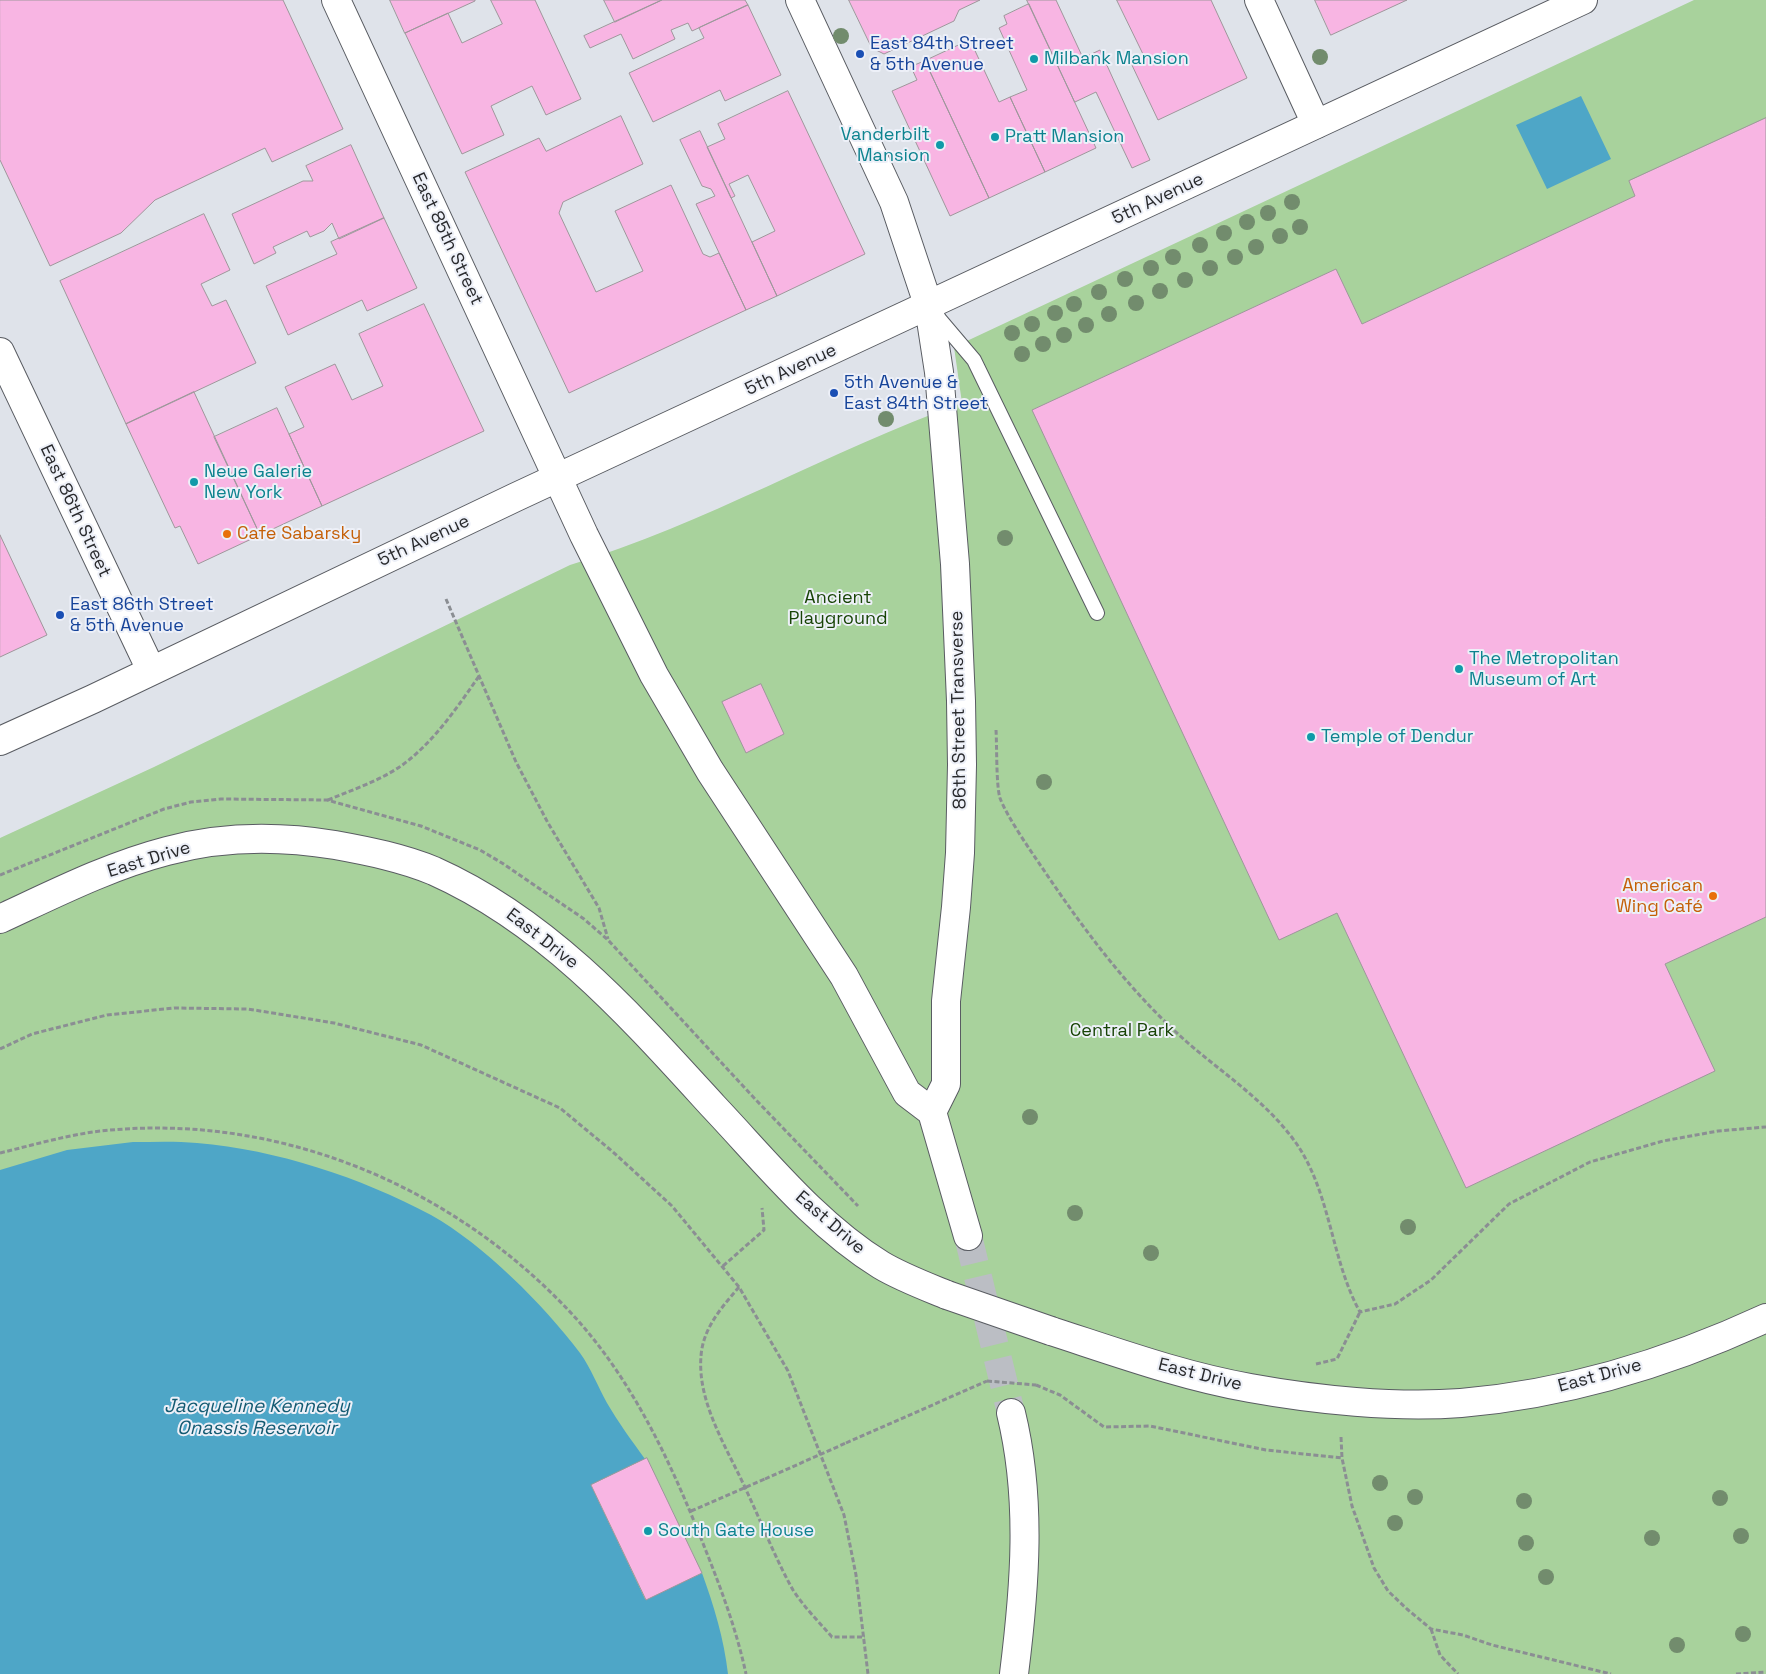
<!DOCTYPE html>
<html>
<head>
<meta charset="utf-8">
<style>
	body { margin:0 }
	canvas { display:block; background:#dfe3ea }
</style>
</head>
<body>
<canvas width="1766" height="1674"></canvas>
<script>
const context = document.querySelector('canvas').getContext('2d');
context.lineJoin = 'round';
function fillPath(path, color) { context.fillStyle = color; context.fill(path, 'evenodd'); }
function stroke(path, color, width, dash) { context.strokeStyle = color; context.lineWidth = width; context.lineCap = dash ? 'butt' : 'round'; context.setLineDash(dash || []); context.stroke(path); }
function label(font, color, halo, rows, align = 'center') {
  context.font = font + ' "Space Grotesk",sans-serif'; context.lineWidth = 4; context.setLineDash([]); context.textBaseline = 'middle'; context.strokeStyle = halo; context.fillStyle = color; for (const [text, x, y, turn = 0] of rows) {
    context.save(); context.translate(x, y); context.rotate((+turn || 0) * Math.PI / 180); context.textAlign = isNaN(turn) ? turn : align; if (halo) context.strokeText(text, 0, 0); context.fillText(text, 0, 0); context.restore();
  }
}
const green = new Path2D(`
	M1694,0H1766V1674H0V838L154,767L570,565C705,524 829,451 962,403L954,347Z`);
const water = new Path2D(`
	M1581,96L1611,159L1547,189L1516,125Z
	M133,1142C154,1142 176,1141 197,1143C278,1150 359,1177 431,1215C483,1244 544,1305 580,1353C591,1368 598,1387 607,1403C618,1422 632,1441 645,1459L591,1485L645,1599L702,1573C714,1606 724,1639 728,1674H0V1170L67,1150Z`);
const building = new Path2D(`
	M0,0H283L343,129L272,162L265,148L155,200L121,233L50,266L0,160Z
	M390,0H475V1L405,33Z
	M491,0H535L581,99L546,115L532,86L491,106L504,135L462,154L405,33L448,13L462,43L502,24Z
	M604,0H662L615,22Z
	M662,0H745L748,5L692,31L688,23L671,30L675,39L633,59L621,34L590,48L584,36Z
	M849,0H980L959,10L954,21L884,54L872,48Z
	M1027,0H1056L1083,58L1100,50L1150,160L1132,168L1096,92L1075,102Z
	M1117,0H1211L1247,78L1158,120L1130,61L1143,55Z
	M1315,0H1407L1331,35Z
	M1029,4L1096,148L1045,172L1010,97L1027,90L999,28L1007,24L1004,16Z
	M748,5L781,75L725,101L720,90L653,122L629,73L704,38L699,28Z
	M970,40L999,102L1010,97L1045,172L989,198L925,61Z
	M925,61L989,198L950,216L892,91L917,80L911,67Z
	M788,91L865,254L777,296L752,242L775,231L748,175L729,184L735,196L731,198L707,147L725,139L718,124Z
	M621,116L643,164L563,202L559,213L596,292L643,271L615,211L671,185L703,254L710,257L719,253L746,310L569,393L465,172L539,138L546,151Z
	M1766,118V917L1665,964L1715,1071L1466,1188L1337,913L1279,940L1032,410L1336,269L1362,324L1635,196L1629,181Z
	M700,131L777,296L746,310L696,204L715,196L711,189L702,186L680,140Z
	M351,145L384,218L339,239L332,223L324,231L310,237L307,231L273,247L276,253L254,264L232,214L303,181H313L306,166Z
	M204,214L230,270L201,284L212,306L226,300L256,363L126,424L60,281Z
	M384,218L417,288L367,311L362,300L288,335L266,286L337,254L331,242Z
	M424,304L484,431L322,506L289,434L304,427L285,387L335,364L352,400L383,386L359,334Z
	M194,392L260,535L198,564L180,526L175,528L126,424Z
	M277,408L322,506L260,535L214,437Z
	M0,535L47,635L0,657Z
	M761,684L784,734L746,753L722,702Z
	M647,1458L702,1573L646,1600L591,1485Z`);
const secondaryTunnel = new Path2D(`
	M968,1236L1011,1413`);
const path = new Path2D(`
	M446,599L516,762L548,823L599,908L608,939
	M996,730C997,745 996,785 1000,798C1006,815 1030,850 1041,866C1084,930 1129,991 1188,1043C1225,1075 1267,1102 1296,1143C1331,1193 1331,1260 1360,1312L1395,1304L1431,1280L1509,1204L1590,1162L1663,1141L1718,1131L1766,1127
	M328,800C352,790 379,781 401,766C433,743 457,708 479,676
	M0,875L164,809L191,802L221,799L327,800L421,826L480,850L502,863L584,919L608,940L756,1100L858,1206
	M0,1049L32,1034L107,1015L174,1008L248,1009L334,1023L421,1045L560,1108L613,1152L672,1206L739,1287L788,1371L844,1515L856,1575L868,1674
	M0,1153C33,1145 67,1135 101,1131C277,1112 452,1185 572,1314C634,1381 673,1467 706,1551C722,1591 737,1632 746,1674
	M723,1266L764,1230L762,1208
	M739,1287C722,1307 703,1328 701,1356C697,1404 729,1451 748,1494C763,1526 776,1560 793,1590C804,1607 819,1622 832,1637H865
	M1316,1364L1337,1359L1360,1312
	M1036,1385L1060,1395L1104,1427L1150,1426L1266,1450L1342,1458
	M1341,1437L1342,1458L1352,1506L1374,1568L1388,1591L1407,1609L1431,1629L1463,1635L1492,1645L1611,1674
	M846,1443L987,1381
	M691,1511L765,1479
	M1431,1629L1440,1655L1458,1674
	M1736,1674L1766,1672`);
const lane = new Path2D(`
	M935,314L974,360L1097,613`);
const street = new Path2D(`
	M1259,0L1316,124
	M0,919C54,894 109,866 167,851C222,836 280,836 335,845C368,851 403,858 434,871C548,922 630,1015 713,1106C765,1161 815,1224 881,1265C901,1277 925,1286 947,1295
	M1051,1331C1116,1352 1182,1376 1250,1388C1316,1400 1395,1408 1461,1403C1566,1394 1671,1362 1766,1318`);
const secondary = new Path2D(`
	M336,0L584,535L654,675L710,771L844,976L907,1093L932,1112L968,1236
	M800,0L894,202L929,307L939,372L955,564L961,701L962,765L960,853L956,907L946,1001V1084L932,1112
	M0,352L151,670
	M0,741L93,699L516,497L1583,0
	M1011,1413C1032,1499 1025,1586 1014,1674`);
const pathBridge = new Path2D(`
	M987,1381L1036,1385
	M765,1479L846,1443`);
const streetBridge = new Path2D(`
	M947,1295L1051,1331`);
const trees = [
	[841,36],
	[1320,57],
	[1292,202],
	[1268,213],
	[1247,222],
	[1300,227],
	[1224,233],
	[1280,236],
	[1200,245],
	[1256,247],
	[1173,257],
	[1235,257],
	[1151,268],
	[1210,268],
	[1125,279],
	[1185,280],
	[1160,291],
	[1099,292],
	[1136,303],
	[1074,304],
	[1055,313],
	[1109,314],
	[1032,324],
	[1086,325],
	[1012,333],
	[1064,335],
	[1043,344],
	[1022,354],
	[886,419],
	[1005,538],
	[1044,782],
	[1030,1117],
	[1075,1213],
	[1408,1227],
	[1151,1253],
	[1380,1483],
	[1415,1497],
	[1720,1498],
	[1524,1501],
	[1395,1523],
	[1741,1536],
	[1652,1538],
	[1526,1543],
	[1546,1577],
	[1743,1634],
	[1677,1645]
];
const markers = [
	[860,54,5,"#1a4fb4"],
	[1034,59,5,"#0f9aa8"],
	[995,137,5,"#0f9aa8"],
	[940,145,5,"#0f9aa8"],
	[834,393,5,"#1a4fb4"],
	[194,482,5,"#0f9aa8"],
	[227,534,5,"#e8710a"],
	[60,615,5,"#1a4fb4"],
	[1459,669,5,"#0f9aa8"],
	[1311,737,5,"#0f9aa8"],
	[1713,896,5,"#e8710a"],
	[648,1531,5,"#0f9aa8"]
];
const transitNames = [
	["East 84th Street",870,44],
	["& 5th Avenue",870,65],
	["5th Avenue &",844,383],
	["East 84th Street",844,404],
	["East 86th Street",70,605],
	["& 5th Avenue",70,626]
];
const cultureNames = [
	["Milbank Mansion",1044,59],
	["Vanderbilt",930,135,"right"],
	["Mansion",930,156,"right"],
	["Pratt Mansion",1005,137],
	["Neue Galerie",204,472],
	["New York",204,493],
	["The Metropolitan",1469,659],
	["Museum of Art",1469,680],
	["Temple of Dendur",1321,737],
	["South Gate House",658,1531]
];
const streetNames = [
	["5th Avenue",1158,199,-25],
	["East 85th Street",447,239,65],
	["5th Avenue",791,370,-25],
	["East 86th Street",75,511,65],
	["5th Avenue",424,541,-25],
	["86th Street Transverse",959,710,-91],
	["East Drive",149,860,-17],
	["East Drive",542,939,38],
	["East Drive",830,1223,41],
	["East Drive",1200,1375,14],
	["East Drive",1600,1376,-15]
];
const foodNames = [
	["Cafe Sabarsky",237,534],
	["American",1703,886,"right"],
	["Wing Café",1703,907,"right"]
];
const parkNames = [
	["Ancient",838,598],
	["Playground",838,619],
	["Central Park",1122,1031]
];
const waterNames = [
	["Jacqueline Kennedy",257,1407],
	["Onassis Reservoir",257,1429]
];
fillPath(green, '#a8d29c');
fillPath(water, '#4ea6c7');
fillPath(building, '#f8b5e3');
stroke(building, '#9e979b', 1);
stroke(secondaryTunnel, '#bbbec4', 28, [28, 14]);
stroke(lane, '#595c62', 16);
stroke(street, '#595c62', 30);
stroke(secondary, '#595c62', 30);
stroke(path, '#8b8e93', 3, [5, 2.5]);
stroke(lane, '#fff', 14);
stroke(street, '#fff', 28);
stroke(secondary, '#fff', 28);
stroke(streetBridge, '#595c62', 30, []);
stroke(pathBridge, '#8b8e93', 3, [5, 2.5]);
stroke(streetBridge, '#fff', 28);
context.fillStyle = '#728c6d';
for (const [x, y] of trees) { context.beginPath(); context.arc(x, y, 8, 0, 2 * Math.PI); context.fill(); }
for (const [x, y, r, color] of markers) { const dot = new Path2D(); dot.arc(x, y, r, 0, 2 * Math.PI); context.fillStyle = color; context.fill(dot); stroke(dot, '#edf0f8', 2); }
label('18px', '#164399', '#edf0f8', transitNames, 'left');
label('18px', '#0d838f', '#edf0f8', cultureNames, 'left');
label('18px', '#292a2d', '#edf0f8', streetNames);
label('18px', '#c56008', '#edf0f8', foodNames, 'left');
label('18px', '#184406', '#edf0f8', parkNames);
label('italic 19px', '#135a72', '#edf0f8', waterNames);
</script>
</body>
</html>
